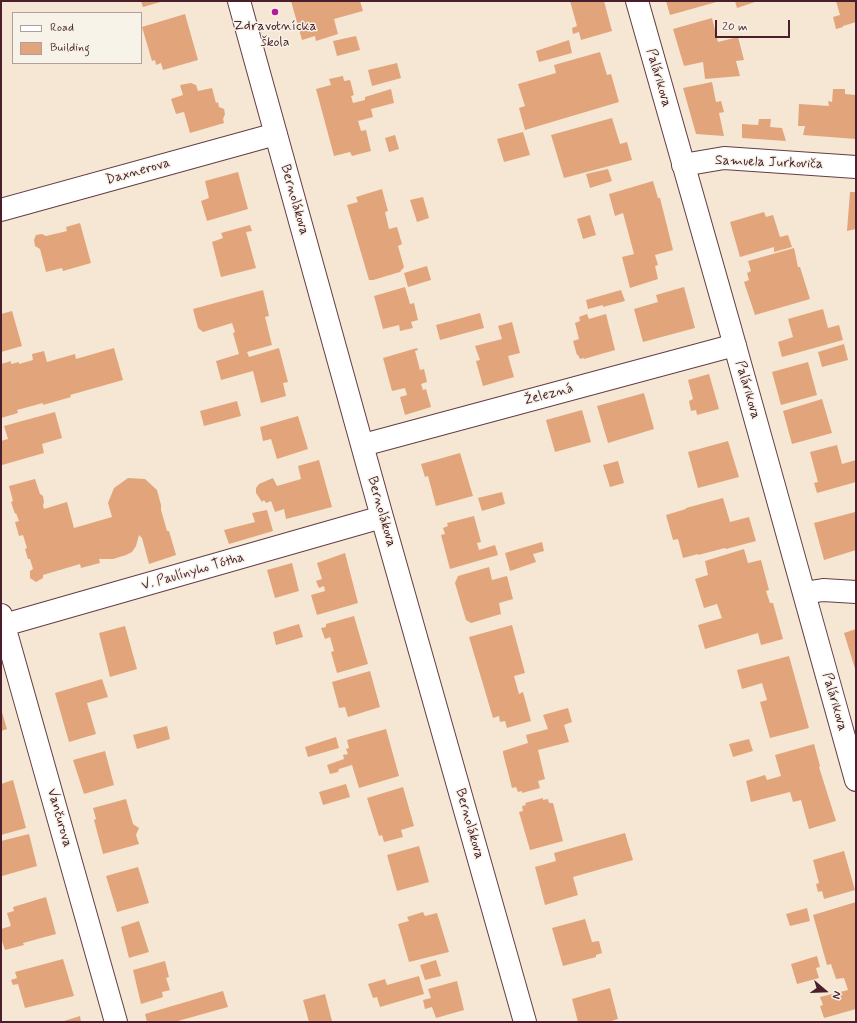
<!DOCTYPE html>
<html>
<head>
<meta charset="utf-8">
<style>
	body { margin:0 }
	#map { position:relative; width:857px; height:1023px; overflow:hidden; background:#f5e7d3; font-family:Mynerve,sans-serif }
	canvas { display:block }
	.frame { position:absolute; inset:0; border:2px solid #4a1f2b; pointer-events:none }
	.legend { position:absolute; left:12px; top:12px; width:130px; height:52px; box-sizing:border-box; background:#f7f3e8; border:1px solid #b29e9c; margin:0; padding:5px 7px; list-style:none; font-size:12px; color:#4a1f2b }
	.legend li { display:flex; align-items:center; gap:8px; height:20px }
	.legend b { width:20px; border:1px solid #b29e9c }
	.north { position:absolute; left:805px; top:971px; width:40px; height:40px; -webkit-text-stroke:3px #f7f3e8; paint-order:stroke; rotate:109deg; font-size:11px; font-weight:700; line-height:16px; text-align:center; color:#4a1f2b }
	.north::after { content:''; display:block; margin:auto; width:14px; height:18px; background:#4a1f2b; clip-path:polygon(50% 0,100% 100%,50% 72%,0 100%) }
	.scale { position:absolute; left:715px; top:20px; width:75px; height:18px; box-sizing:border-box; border:2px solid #4a1f2b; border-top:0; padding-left:5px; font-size:12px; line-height:14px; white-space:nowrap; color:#4a1f2b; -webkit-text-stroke:3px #f7f3e8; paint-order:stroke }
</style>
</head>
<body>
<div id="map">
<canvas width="857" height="1023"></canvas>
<div class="frame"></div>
<ul class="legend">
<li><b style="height:5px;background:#fff"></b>Road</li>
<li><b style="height:11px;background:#e2a57b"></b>Building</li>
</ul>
<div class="north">N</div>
<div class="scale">20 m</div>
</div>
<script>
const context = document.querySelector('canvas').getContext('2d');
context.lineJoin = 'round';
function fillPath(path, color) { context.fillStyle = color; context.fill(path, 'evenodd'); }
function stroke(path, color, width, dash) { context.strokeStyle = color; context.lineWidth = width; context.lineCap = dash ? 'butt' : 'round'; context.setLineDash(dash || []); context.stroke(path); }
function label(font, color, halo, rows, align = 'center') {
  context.font = font + ' Mynerve,sans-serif'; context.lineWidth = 3; context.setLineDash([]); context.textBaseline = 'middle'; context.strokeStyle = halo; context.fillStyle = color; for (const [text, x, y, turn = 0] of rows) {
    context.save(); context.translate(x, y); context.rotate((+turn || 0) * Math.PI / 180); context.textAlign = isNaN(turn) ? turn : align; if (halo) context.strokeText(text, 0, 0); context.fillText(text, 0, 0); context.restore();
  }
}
const building = new Path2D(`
	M141,1H164L143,7Z
	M291,1H360L363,11L334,19L338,34L316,41L315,36L302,40Z
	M570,1H604L612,31L581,40L579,32L573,34L572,28L577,26Z
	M666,1H720L670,15Z
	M735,1H758L737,8Z
	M836,1H855L856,22L843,26V27L836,29L833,17L840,15Z
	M185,14L198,60L163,70L161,63L156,65L155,60L152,61L142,27Z
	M712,18L718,42L738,37L744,60L736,61L740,76L705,79L703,62L684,66L673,29Z
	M356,36L360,50L337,56L333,41Z
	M569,40L572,53L539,62L536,51Z
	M600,52L607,75L611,74L619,102L525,130L519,108L525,106L518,84L556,73L554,65Z
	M397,63L401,78L372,86L368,70Z
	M343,76L344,81L350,80L354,95L351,96L353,103L365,100V97L391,89L394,103L371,109L373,117L358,121L361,131L366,130L371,151L352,156L350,152L334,156L316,89L331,85L329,79Z
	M712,82L716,102L721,101L724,112L719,113L724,136L696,134L683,88Z
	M191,83L196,85L198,91L212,88L216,103L218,102L219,107L224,109L225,114L223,119L224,123L190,133L184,112L176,114L171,99L183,95L180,85Z
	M833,89H845V94L856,95V139L803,135L805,126H798L799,104L829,106L828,101L832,102Z
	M612,118L620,144L627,142L632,160L564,178L551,135Z
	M759,119H771L770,127L782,128L786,141L742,138V124L758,125Z
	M523,132L530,155L504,162L497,139Z
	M395,135L399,149L389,152L385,138Z
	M608,169L612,181L590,188L586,174Z
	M238,172L248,209L207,221L201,201L209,198L205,181Z
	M653,181L658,198H660L673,250L655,255L658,265L655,266L658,279L630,288L622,257L634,254L623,213L615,216L609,194Z
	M382,189L388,211L385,212L389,229L397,227L402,244L398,246L404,267L400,272L373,280H369L347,205L358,202L356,197Z
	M850,192H856V229L847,231Z
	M423,197L429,218L417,222L410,200Z
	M764,212L766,217L773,215L780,237L788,235L792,247L774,252V247L740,257L730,222Z
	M590,215L596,235L583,239L577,219Z
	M80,223L91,263L63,271L62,268L46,272L40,249L35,246L34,240L36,235L42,234L46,236L67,231L66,227Z
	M250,225L252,231L246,232L256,268L221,277L212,242L223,238L221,233Z
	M794,248L798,267H800L810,299L755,315L744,282L749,280L747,273L751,271L748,261Z
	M427,266L431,280L408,287L404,273Z
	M405,287L410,304L414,303L418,320L411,322L413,328L400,331L399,325L383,329L374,296Z
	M684,287L695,328L643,342L634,309L658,302L656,295Z
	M263,290L269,316L265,317L272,345L247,352L249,357L279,348L288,382L283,383L286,396L261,403L253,371L221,380L216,361L239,354L233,333L235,332L232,323L203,332L198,328L193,309Z
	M621,290L625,301L603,307V305L588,309L586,300Z
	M823,309L828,328L839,325L843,340L782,357L778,342L793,337L788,319Z
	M12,311L22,346L1,352V314Z
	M480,313L484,328L440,340L436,325Z
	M587,314L589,319L606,314L615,350L584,359V358L580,359L578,355H577L573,341L579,339L575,323L580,321L579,317Z
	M512,322L520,353L508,356L514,377L483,386L476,361L480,360L475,346L502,339L498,326Z
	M844,344L848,360L822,367L818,352Z
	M114,348L123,380L70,395L71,397L43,405V403L17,410L18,413L1,418V364L11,361V364L19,362V364L33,360L32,354L44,351L47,362L75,354L76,359Z
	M417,348L418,350L415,351L420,370L424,369L427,382L421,384L423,390L426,389L431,407L405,415L400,397L407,395L405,388L392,391L383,358Z
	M808,362L817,395L781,405L772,372Z
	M709,374L719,409L697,415L696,410L691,411L689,401L693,399L688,380Z
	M644,393L654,429L608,443L597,406Z
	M822,399L832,433L792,444L783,411Z
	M237,401L241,416L204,426L200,411Z
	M582,410L591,442L555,452L546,420Z
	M55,412L62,438L42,444L44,453L2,465L1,441L8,439L4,426Z
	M298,416L308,449L277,459L271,439L263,441L260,427Z
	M728,441L739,477L698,488L688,452Z
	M837,445L842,464L856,460V482L817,493L814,483L818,482L810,452Z
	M460,453L473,496L436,506L428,476L425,477L421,464Z
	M319,460L332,507L286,519L284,509L275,512L271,501L266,503L264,500L262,502L256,493V488L259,484L273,478L277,486L301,479L298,466Z
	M618,461L624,483L610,487L603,465Z
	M128,478L145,479L157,490L161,505V510L167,531H169L176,555L149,564L142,538L139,535L136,546L132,552L126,555L113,559H99L100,563L81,568L80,564L43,575V578L36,582L30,578V571L33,569L30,559H28L25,549L27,548L23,535L19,536L15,522L19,521L16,513L15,514L11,502L13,501L9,486L35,479L40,494L43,496L44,502L43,505L44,509L67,502L74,528L112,517L108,503L114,488Z
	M502,492L505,504L482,511L478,498Z
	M723,498L730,522L749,517L756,541L726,549L725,548L698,555V554L683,558L678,539L673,540L666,515L686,509V508Z
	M267,510L273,531L229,544L224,530L255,522L252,513Z
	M855,512L856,550L824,560L814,523Z
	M474,516L481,542L477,543L479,550L495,545L498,555L450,569L441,535L445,534L443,528L448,526L447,523Z
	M542,542L544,551L533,554L536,562L510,571L505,553Z
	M744,549L748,563L761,560L769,590L766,591L770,603H773L783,639L761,645L758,633L705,649L698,625L722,618L717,604L704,608L695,579L708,575L705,561Z
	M345,553L358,603L317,615L311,595L325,591L324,586L319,588L316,581L322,579L317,563Z
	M292,563L299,591L275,598L267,570Z
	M489,567L492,580L507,576L513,599L499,603L501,614L471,623L466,620L455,583L458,576Z
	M354,616L368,664L337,673L331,652L334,651L330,637L325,639L321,628L326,627V624Z
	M299,624L303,637L276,645L273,632Z
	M512,625L525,673L514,676L519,694L523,692L531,721L507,728L505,721L500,722L499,716L493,718L469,637Z
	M125,626L137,669L110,677L99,633Z
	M856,629V672L844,633Z
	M789,656L809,728L770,738L760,702L767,700L762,683L742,689L737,670Z
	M370,671L380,707L348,717L345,707L339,708L332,682Z
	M102,679L108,697L87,703L96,734L69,742L55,693Z
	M568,708L572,722L564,725L569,742L538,750L545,779L538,781L540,788L522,793V791L518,792L516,787L512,788L503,753V751L528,743L526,735L548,729L543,715Z
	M1,709L7,729L1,731Z
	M167,726L170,739L137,749L133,735Z
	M386,729L399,776L359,788L352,765L339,769L338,772L330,774L327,765L344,759L343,755L348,754L346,749L349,748L347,740Z
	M336,737L339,748L308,757L305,747Z
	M749,739L753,751L733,757L729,744Z
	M814,744L820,766L819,767L836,821L809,829L801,800L793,802L790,792L751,802L746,781L765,775L767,780L781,776L775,755Z
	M105,751L114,785L84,794L73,760Z
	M13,780L26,828L1,835V784Z
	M346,784L350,797L323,805L319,792Z
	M403,787L414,826L401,830L403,837L384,842L382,835L379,836L367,798Z
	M543,798V800L548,799L549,803H553L563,841L530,850L519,812L523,811L522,806L526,805L525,803Z
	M126,799L133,824L139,828L136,835L139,844L103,854L94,820L96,819L93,808Z
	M625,833L633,860L573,877L578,895L545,905L535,867L556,861L554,853Z
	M29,834L37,866L2,876L1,841Z
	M419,846L429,882L397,891L387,855Z
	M844,851L855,890L824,899L822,891L818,892L816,884L819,883L813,860Z
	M138,867L149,903L117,912L106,876Z
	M46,897L56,934L23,943L24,945L5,950L1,938V929L11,926L7,913L14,911L13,907Z
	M856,902V1009L824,1018L820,1006L823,1005L820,997L848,990L844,978L836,979L831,964L827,965L813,915Z
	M807,908L810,921L790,926L786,914Z
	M423,912L425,916L437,913L449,952L409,962L398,924L409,921L407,917Z
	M585,919L592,942L599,941L602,953L596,955V957L563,966L552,928Z
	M139,921L149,952L129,958L121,927Z
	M817,956L820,967L816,968L819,978L797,984L791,964Z
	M63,959L74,996L25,1008L18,984L13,985L11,980L17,978L15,972Z
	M436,960L441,976L425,980L420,965Z
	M165,961L169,977L166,978L170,990L162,992L163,997L141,1004L133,970Z
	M419,976L424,994L380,1007L377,997L373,998L368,984L385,979L387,985Z
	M457,981L464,1010L436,1018L432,1007L425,1009L423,1000L431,998L428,989Z
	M610,988L618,1019L608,1022H578L572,999Z
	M223,991L228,1007L178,1021L179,1022H147L145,1014Z
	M325,994L332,1021L309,1022L303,1000Z
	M80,1016L81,1022H61Z`);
const minor = new Path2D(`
	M239,1L382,517L525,1022
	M637,1L730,328L856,780
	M683,165L724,158L856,167
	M1,210L276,134
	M363,445L735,345
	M804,593L823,590L856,592
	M1,615L116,1022
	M4,625L382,517`);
const markers = [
	[275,12,4,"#b5179e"]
];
const poiNames = [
	["Zdravotnícka",275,27],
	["škola",275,43]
];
const streetNames = [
	["Palárikova",658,78,74],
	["Samuela Jurkoviča",769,163,2],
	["Daxnerova",138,172,-16],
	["Bernolákova",294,200,74],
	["Palárikova",747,390,74],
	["Železná",549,395,-15],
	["Bernolákova",381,512,74],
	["V. Paulínyho Tótha",193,572,-16],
	["Palárikova",834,702,74],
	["Vančurova",59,818,74],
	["Bernolákova",469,824,74]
];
fillPath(building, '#e2a57b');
stroke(minor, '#643d44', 24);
stroke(minor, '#fff', 22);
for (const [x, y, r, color] of markers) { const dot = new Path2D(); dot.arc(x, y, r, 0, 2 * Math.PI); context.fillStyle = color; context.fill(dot); stroke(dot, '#f7f3e8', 1.5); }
label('14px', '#4a1f2b', '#f7f3e8', poiNames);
label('14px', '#4a1f2b', '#f7f3e8', streetNames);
</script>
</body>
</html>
